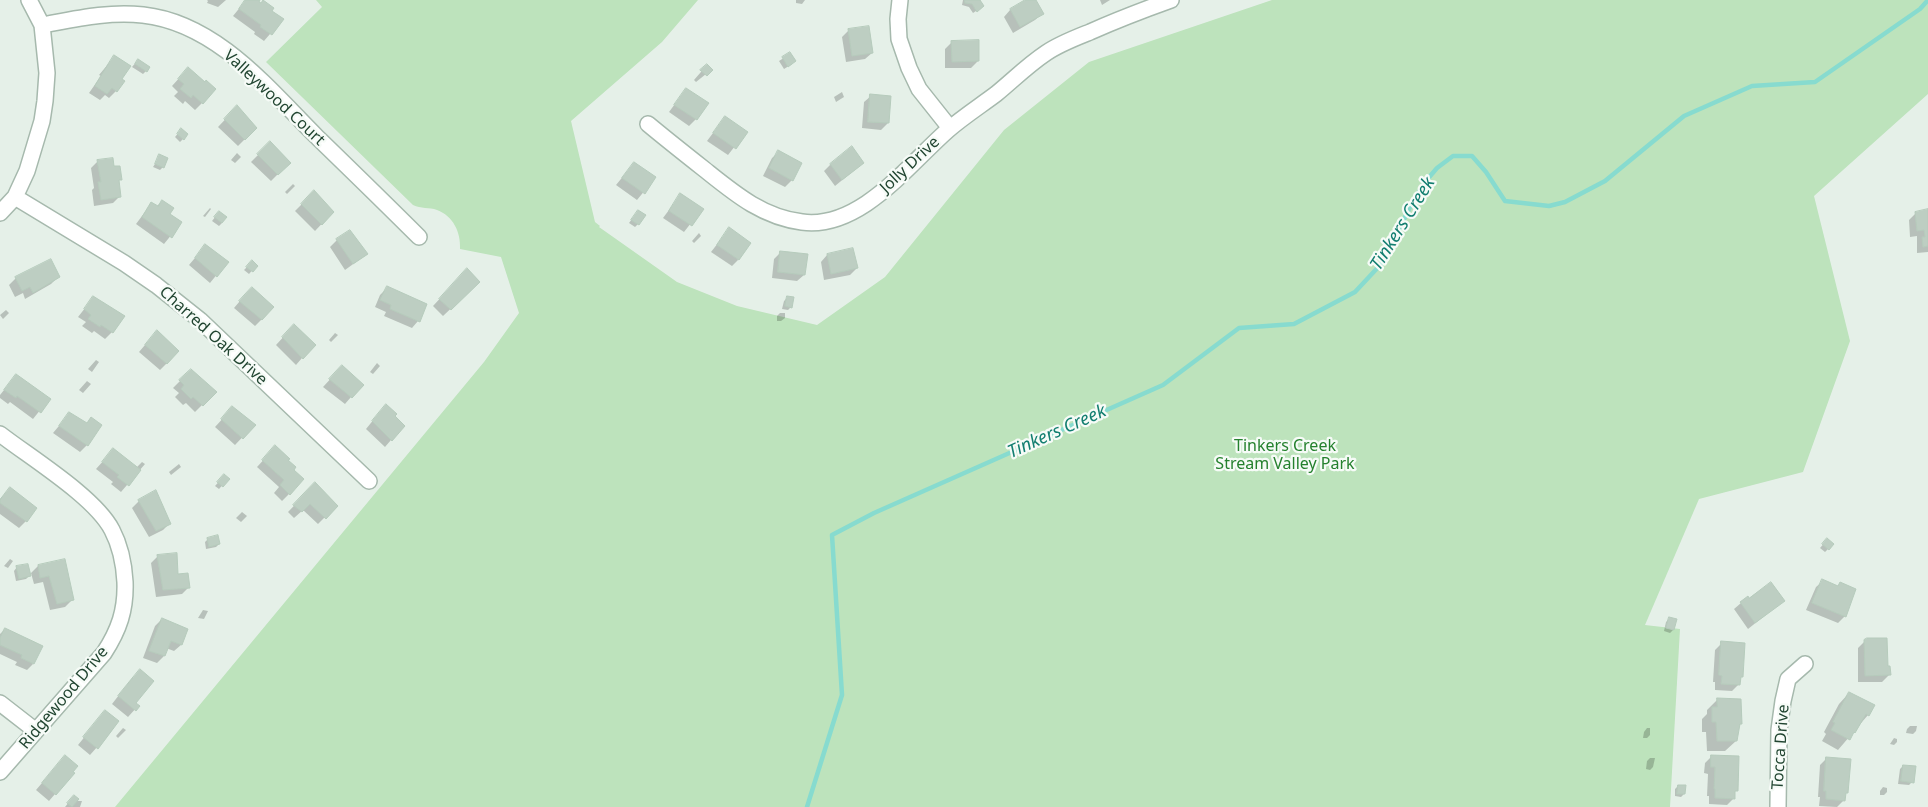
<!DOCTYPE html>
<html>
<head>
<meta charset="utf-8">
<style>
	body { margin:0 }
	canvas { display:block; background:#e5f0e8 }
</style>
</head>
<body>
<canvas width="1928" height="807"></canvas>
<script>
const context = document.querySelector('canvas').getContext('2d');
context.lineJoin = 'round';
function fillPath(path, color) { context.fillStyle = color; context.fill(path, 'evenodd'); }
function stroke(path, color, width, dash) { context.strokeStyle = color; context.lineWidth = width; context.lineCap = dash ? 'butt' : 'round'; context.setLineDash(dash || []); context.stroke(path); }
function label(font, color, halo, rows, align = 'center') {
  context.font = font + ' "Noto Sans",sans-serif'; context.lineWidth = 4.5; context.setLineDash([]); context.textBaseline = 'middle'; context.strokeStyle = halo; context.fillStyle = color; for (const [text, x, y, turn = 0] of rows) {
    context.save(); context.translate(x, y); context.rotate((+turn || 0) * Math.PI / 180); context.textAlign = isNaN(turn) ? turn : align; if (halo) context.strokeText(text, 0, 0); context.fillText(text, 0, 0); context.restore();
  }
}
const green = new Path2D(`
	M316,0H698L662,42L571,121L595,222L600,226L599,227L677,282L737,306L817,325L885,277L1004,130L1089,62L1272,0H1928V94L1814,196L1850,341L1803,472L1699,499L1645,625L1680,629L1670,807H115L484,362L519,313L501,257L460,249C461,232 453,216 437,210C429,207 421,209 413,205L266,62L322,7Z`);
const shadow = new Path2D(`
	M207,0H226L218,7L207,3L208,1Z
	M246,0H259L257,2L282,20L264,41L254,34L255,32L233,16Z
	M796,0H805L802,4L796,3Z
	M963,0H979V9L973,13L969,7L962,5Z
	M1028,0H1034L1042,14L1035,20L1013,33L1004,17L1010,10Z
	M1100,0H1110L1102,5Z
	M849,30L872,53L865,59L846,62L842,37Z
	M952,42L978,61L971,68H945V49Z
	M790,54L792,64L784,69L779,61Z
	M114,57L121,79L116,91L109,98L105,95L100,100L89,93L101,76L99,75Z
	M138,60L146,71L143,74L132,67Z
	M707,65L711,70L696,82L694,80Z
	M181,76L205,83L202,103L195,110L185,101L183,104L174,96L178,92L172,86Z
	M686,89L696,119L689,126L669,112Z
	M842,92L844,97L836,102L834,97Z
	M871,96L888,123L881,130L862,128L864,102Z
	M237,107L256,128L238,146L218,127Z
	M725,117L746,132L728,155L707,141Z
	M181,130L187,135L180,142L175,137Z
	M270,143L289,163L271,181L251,162Z
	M779,152L801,163L792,180L785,187L763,176L772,158Z
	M237,153L241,157L235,163L231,160Z
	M160,156L163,167L160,170L153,167Z
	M98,161L113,168L120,179L118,182L120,196L113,203L94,206L92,190L94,188L91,168Z
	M634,163L655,178L637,200L616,185Z
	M863,163L835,186L824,171L830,165Z
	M293,184L295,186L287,194L285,192Z
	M314,192L333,212L315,231L295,211Z
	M681,194L702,209L684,232L663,218Z
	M162,201L168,215L181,223L164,244L136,224L151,204L156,207Z
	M210,208L211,209L205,217L203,216Z
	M1928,211V252L1917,253V236L1910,237L1909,220L1916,213Z
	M635,215L638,224L635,227L629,223Z
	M216,216L222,223L219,226L212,221Z
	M729,229L738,260L732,266L711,252Z
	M699,233L701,236L694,243L692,241Z
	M337,240L367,254L345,270L330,247Z
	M205,246L227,262L210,283L189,265Z
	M781,252L804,275L797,281L772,278L774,259Z
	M827,255L857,268L850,275L824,280L821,262Z
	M252,262L256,266L249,274L244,270Z
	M58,277L51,284L25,299L23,293L15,297L9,285L16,278Z
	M460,277L479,282L443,316L433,306Z
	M387,288L418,321L412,328L384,316L386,312L375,307L380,295Z
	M245,295L262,319L255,326L234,308Z
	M93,298L112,332L105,339L94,331L92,333L82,326L86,322L78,317Z
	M787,298L791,307L788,310L782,309L784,301Z
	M6,310L9,313L3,319L0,315Z
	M780,313H785V318L781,321H777V316Z
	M287,333L302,358L296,365L276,345Z
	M335,333L338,335L331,342L329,340Z
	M150,339L167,363L160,370L139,352Z
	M96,360L99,362L92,372L88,369Z
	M377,363L380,366L373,374L370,372Z
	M191,370L215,392L195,412L186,403L183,405L175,397L179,393L173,388Z
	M335,374L351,397L345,404L323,387Z
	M16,375L49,399L33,419L10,402L8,404L0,398V395Z
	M87,381L91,384L83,393L79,390Z
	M379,413L393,416L391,440L385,447L366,429Z
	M69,414L86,424L91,419L87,445L80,452L53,433Z
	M226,415L254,425L235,445L215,427Z
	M113,450L136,468L142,462L145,464L121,492L111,484L113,482L96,469Z
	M269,454L287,460L289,494L282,501L274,493L279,487L257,467Z
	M179,464L181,467L171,475L169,472Z
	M224,476L228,479L219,489L215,486Z
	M315,484L336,506L318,524L303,510L294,518L288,512Z
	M10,489L26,521L19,528L0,514V499Z
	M139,501L170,523L163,530L149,537L132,508Z
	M242,512L247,516L241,522L236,518Z
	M208,539L219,544L216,547L206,549L205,542Z
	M1827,540L1832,545L1825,552L1820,548Z
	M158,556L189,587L182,594L156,597L151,563Z
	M10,559L13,561L8,568L4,566Z
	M64,560L72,600L65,607L50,610L43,582L34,584L31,573L38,566Z
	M17,567L29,576L26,579L16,581L14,571Z
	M1823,581L1837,587L1840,583L1845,616L1838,623L1806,610L1816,587Z
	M1783,601L1748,629L1734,609L1741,603Z
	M203,610L208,611L204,619L198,618Z
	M162,619L181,645L174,651L166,648L164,656L157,663L143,658L155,626Z
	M1669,619L1675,620L1673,630L1670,633L1664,631L1666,622Z
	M5,629L33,664L27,670L15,665L17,662L0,654V634Z
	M1865,641L1886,667L1889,675L1882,682H1858V648Z
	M1722,643L1740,678L1739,684L1732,691L1715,690V682H1713L1715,650Z
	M133,677L135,703L138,706L128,717L112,704Z
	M1849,693L1868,715L1838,750L1822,741L1826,734L1824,732L1839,704Z
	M1718,699L1742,714L1736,741L1725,751H1707L1706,732H1702V719L1707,714V710Z
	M99,719L114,728L90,755L78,745Z
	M1910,726H1917L1916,731L1913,734L1906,733L1907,729Z
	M123,728L126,730L118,738L116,736Z
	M1647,728H1650V735L1647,738H1643L1644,732Z
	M1894,738L1897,739V742L1894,745L1890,744Z
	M1712,756L1736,790L1734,793V798L1727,805L1709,804V796H1707L1708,774L1704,773L1705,763Z
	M1650,758H1655L1653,767L1650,770L1646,769L1647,761Z
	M1827,758L1844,794V800L1837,807L1819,806L1820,797H1818L1820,765Z
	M58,764L55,794L49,801L36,790Z
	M1903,766L1912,782L1909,785L1898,784L1900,769Z
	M1678,786L1684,794L1681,797L1675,796V789Z
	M1883,787L1887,788V792L1884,795H1880V791Z
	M74,796L78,801H82L80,807H65Z`);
const stream = new Path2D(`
	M807,807L842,695L832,535L874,513L1163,385L1239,328L1294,324L1355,292L1383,262L1410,207L1425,182L1437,168L1453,156H1472L1486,172L1505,201L1549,206L1565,202L1605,181L1684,116L1752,86L1815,82L1920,9L1928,0`);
const building = new Path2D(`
	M245,0H260L259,2L261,3L263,0L274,8L272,11L284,19L272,35L260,27L261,25L239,9Z
	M965,0H980L984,6L977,12L972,4L965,3Z
	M1025,0H1036L1044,14L1020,27L1010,9Z
	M869,26L873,53L852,56L848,29Z
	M979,40V61L952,62L951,41Z
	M790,52L796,61L788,67L782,57Z
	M114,55L131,66L122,79L125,81L117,92L112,88L107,94L95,86Z
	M138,59L150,67L147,72L135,64Z
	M707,64L713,70L707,76L700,70Z
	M188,67L205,82L206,80L216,89L203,104L193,95L191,98L180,89L184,84L178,79Z
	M686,88L709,103L697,120L674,105Z
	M870,94L891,96L889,123L868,122Z
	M237,105L257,128L245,140L224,119Z
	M725,116L748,132L736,149L713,133Z
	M181,128L188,134L184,140L177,134Z
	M270,141L291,163L278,175L257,154Z
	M852,146L864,163L842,180L830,164Z
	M778,150L802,163L793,181L769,168Z
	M159,154L168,158L164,168L155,164Z
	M113,158L114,166H120L122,180H119L121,197L101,200L98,182H101L97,160Z
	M634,162L656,177L645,194L622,178Z
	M314,190L334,212L322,225L301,204Z
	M680,193L704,209L692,226L669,211Z
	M162,200L174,208L170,214L182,222L172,238L142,217L151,202L158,206Z
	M1928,209V246L1923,247L1922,237H1925L1924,230L1917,231L1915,212Z
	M638,210L646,215L639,225L631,220Z
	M219,211L227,217L222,223L214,217Z
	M729,227L751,243L739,260L717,245Z
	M350,230L368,254L353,264L336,239Z
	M205,244L229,262L217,277L195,258Z
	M853,248L858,268L831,274L827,254Z
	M780,251L808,254L805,275L778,272Z
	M51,259L60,277L33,293L30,287L22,291L15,277Z
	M252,260L258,266L253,272L246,267Z
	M467,268L480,282L451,310L439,299Z
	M387,286L427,304L420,322L390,309L391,305L380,300Z
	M252,287L274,307L262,320L239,301Z
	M93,296L125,316L113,333L101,325L100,327L88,319L91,315L84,309Z
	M787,296L794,297L792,308L785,306Z
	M294,324L316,345L303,359L282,337Z
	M157,330L179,351L167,364L145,345Z
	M342,365L364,385L352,398L329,379Z
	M191,369L217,392L203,406L193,397L191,399L181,389L184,385L179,380Z
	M16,374L51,399L41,413L17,396L16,398L4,390Z
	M386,404L397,414L395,416L405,426L392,441L372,421Z
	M232,406L256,425L243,439L221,419Z
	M69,412L87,423L91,417L102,425L88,446L59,426Z
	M275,445L290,459L288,460L296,467L294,470L304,479L290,495L280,485L284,480L262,460Z
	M113,448L141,470L129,486L117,477L119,475L102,462Z
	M224,474L230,479L223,487L217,482Z
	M315,482L338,506L326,519L310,504L302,512L293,505Z
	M10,487L37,508L27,522L0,503V500Z
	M156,490L171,524L156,531L138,500Z
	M218,535L220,544L209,547L207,538Z
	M1827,538L1834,544L1829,550L1822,544Z
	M177,553L178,574L188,573L190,588L163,590L157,555Z
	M65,559L74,600L57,604L49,576L40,578L38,565Z
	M28,564L31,576L19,579L16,566Z
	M1822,579L1838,586L1840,582L1856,589L1846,617L1812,603Z
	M1771,582L1785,601L1755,623L1740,602L1748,596L1749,598Z
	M1669,617L1677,619L1674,630L1666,628Z
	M162,618L188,629L182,645L171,641L165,656L149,651Z
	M5,628L43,646L34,664L21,658L22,655L0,645V638Z
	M1867,638H1887L1888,666H1890L1891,675L1865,676L1864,640Z
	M1721,641L1745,643L1743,677H1741L1740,685L1721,684L1722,676L1719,675Z
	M140,669L154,681L136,703L140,706L136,711L118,696Z
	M1849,692L1875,705L1869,716L1866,714L1855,733L1854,732L1850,740L1831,730L1835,723L1833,722Z
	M1717,698L1741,699L1742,724H1740L1737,741H1717L1716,722H1712V707H1717Z
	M105,710L119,721L98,749L83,737Z
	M65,755L78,766L73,772L75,773L56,795L42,783Z
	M1711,755L1739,756L1738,791H1735V799L1715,798V789H1714L1715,767H1711Z
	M1826,757L1851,759L1848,793H1846L1845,801L1826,799V791H1824Z
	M1903,765L1916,766L1914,783L1901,781Z
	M1678,785H1686L1685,794H1677Z
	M74,795L79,799L72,807L67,803Z`);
const street = new Path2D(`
	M900,0L898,19L899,39L909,68L919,89L950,128
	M42,25C75,19 109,11 143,15C216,23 268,88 316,136C351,170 385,203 419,237
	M648,124C666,139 685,154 704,169C734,193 762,217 802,222C860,230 909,164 948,130C963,117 980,106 996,94C1013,80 1028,65 1046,53C1059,44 1075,38 1090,32C1117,20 1143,10 1171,0
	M15,197L124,263L156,285L200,320L369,481
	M0,213L15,197L27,171L42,121L45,101L47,73L42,25L29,0
	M0,434C31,458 95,497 112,530C121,547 124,564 125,582C126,610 119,630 104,653L0,772
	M0,703L36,731
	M1778,807L1779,730L1783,701L1788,679L1805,664`);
const streetNames = [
	["Valleywood Court",274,98,43],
	["Jolly Drive",910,165,-43],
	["Charred Oak Drive",213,336,42],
	["Ridgewood Drive",64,698,-50],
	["Tocca Drive",1781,747,-86]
];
const parkNames = [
	["Tinkers Creek",1285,446],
	["Stream Valley Park",1285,464]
];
const waterNames = [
	["Tinkers Creek",1403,224,-58],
	["Tinkers Creek",1057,432,-24]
];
fillPath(green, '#bde3bc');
fillPath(shadow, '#0003');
stroke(stream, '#87dbcf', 4.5);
fillPath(building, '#bdcec2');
stroke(building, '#b6cbbc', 1);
stroke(street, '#a6b9ad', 18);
stroke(street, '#fff', 15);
label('16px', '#214531', '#f6fbf7', streetNames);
label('16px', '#25812e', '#f6fbf7', parkNames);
label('italic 18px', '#127e70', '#f6fbf7', waterNames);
</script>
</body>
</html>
